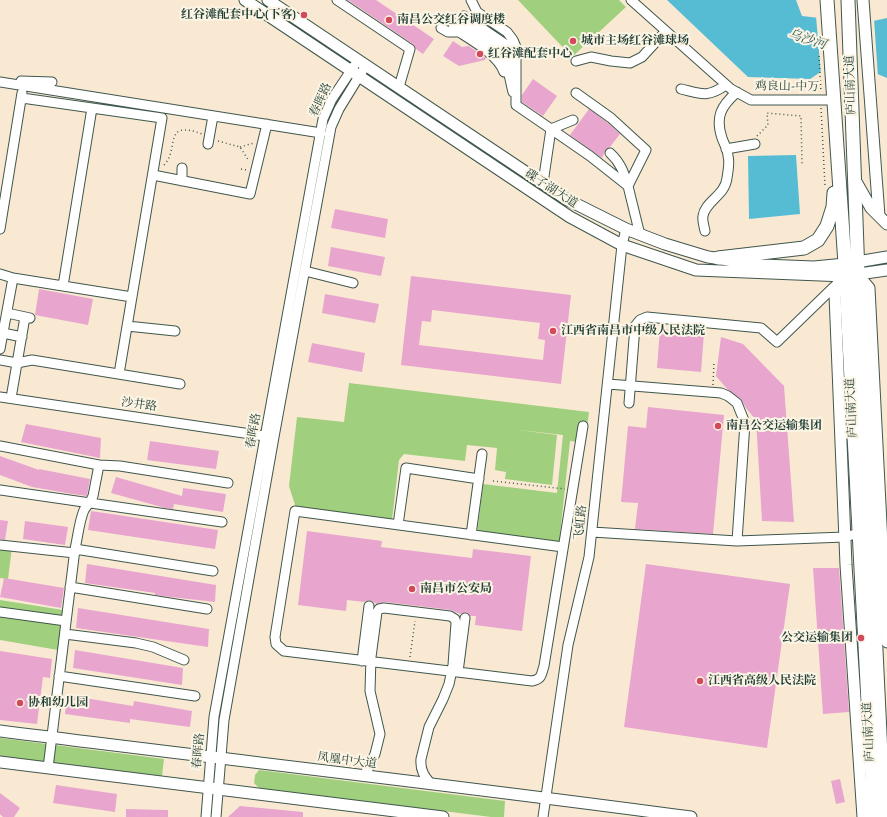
<!DOCTYPE html>
<html>
<head>
<meta charset="utf-8">
<style>
	body { margin:0 }
	canvas { display:block; background:#f9e9d3 }
</style>
</head>
<body>
<canvas width="887" height="817"></canvas>
<script>
const context = document.querySelector('canvas').getContext('2d');
context.lineJoin = 'round';
function fillPath(path, color) { context.fillStyle = color; context.fill(path, 'evenodd'); }
function stroke(path, color, width, dash) { context.strokeStyle = color; context.lineWidth = width; context.lineCap = dash ? 'butt' : 'round'; context.setLineDash(dash || []); context.stroke(path); }
function label(font, color, halo, rows, align = 'center') {
  context.font = font + ' Alegreya,"Noto Serif SC",serif'; context.lineWidth = 4; context.setLineDash([]); context.textBaseline = 'middle'; context.strokeStyle = halo; context.fillStyle = color; for (const [text, x, y, turn = 0] of rows) {
    context.save(); context.translate(x, y); context.rotate((+turn || 0) * Math.PI / 180); context.textAlign = isNaN(turn) ? turn : align; if (halo) context.strokeText(text, 0, 0); context.fillText(text, 0, 0); context.restore();
  }
}
const green = new Path2D(`
	M518,0H619L626,7L572,57Z
	M349,383L589,412L585,443L570,441L559,544L477,535L483,484L557,493L563,435L511,429L557,435L552,485L505,479L506,472L495,470L497,448L467,445L465,461L404,454L399,460L392,520L296,508L289,486L297,417L344,422Z
	M0,545L12,547L8,579L0,578Z
	M0,600L63,610L58,650L0,640Z
	M0,738L164,759L162,776L0,756Z
	M259,770L505,801L504,817H491L259,788L254,783L255,775Z`);
const water = new Path2D(`
	M667,0H796L802,16L864,23L887,18V78L861,67L825,69L810,79L748,77Z
	M796,155L800,214L749,219L748,156Z`);
const pier = new Path2D(`
	M816,16L864,21L874,19L878,77L860,70L826,71L821,75Z`);
const building = new Path2D(`
	M348,0H376L434,39L423,54L416,49L413,44Z
	M453,41L462,47L469,46L486,58L485,60L459,66L443,56Z
	M533,79L557,96L543,116L522,102V95Z
	M589,109L608,123L620,134L610,147L606,149L602,158L570,135Z
	M335,209L388,219L385,238L331,228Z
	M331,247L385,257L381,276L328,266Z
	M411,276L571,295L561,384L401,365ZM432,310L540,323L538,339L545,340L543,360L419,345L422,321L431,322Z
	M39,289L93,299L88,325L35,315Z
	M325,294L379,304L375,323L322,313Z
	M660,329L704,333L701,372L657,368Z
	M721,337L743,344L784,386L794,522L762,521L756,420L746,408L741,399L728,390L716,376Z
	M312,343L365,353L362,372L308,362Z
	M648,407L724,415L713,534L635,529L638,503L621,502L628,426L646,428Z
	M26,424L101,438L100,458L21,442Z
	M150,441L219,451L216,469L147,460Z
	M0,456L39,470V469L90,479L87,496L72,494L32,487L0,475Z
	M116,477L182,496L183,488L226,494L223,512L174,504L173,509L165,508L111,493Z
	M91,511L218,530L215,549L88,530Z
	M0,520L8,521L5,540L0,539Z
	M25,521L68,527L65,545L23,539Z
	M307,531L382,541L381,547L472,558L473,549L531,556L522,631L475,625L476,616H470L466,612L460,614L451,610L385,602L377,604L369,600L364,602L347,600L346,611L298,605Z
	M87,564L216,585L215,602L171,597L155,595V593L85,583Z
	M646,564L790,584L767,748L624,727Z
	M813,568H839L849,712L823,714Z
	M4,578L64,588L61,608L0,597Z
	M78,608L209,629L208,647L76,628Z
	M75,650L183,668L182,685L73,668Z
	M0,651L52,659L50,678L43,677L37,724L0,720Z
	M67,695L133,706L134,701L192,711L190,727L130,719V723L65,714Z
	M840,779L845,802L836,804L831,781Z
	M56,785L117,794L115,812L53,803Z
	M0,793L20,808L14,817H3L0,814Z
	M240,806L303,812V817H228Z
	M126,809L168,810V817H126Z`);
const path = new Path2D(`
	M819,56L821,92
	M821,108L825,186
	M757,136L768,125L767,113L801,116L802,164
	M218,141L240,147L249,161
	M240,147L254,143
	M164,165C180,149 162,119 202,134
	M241,169L247,170
	M713,385L714,362
	M493,481L565,489
	M410,657L415,621`);
const minor = new Path2D(`
	M337,0L410,49L399,87
	M471,0L477,12L507,32L513,40L516,47V105L551,129L543,183
	M631,0L731,89L751,100H834
	M464,16L505,44L509,50L512,72
	M459,22L497,49C508,60 509,77 513,92
	M441,28L448,32H457
	M453,28C469,39 497,53 504,72
	M576,61L591,57L611,61L630,63L642,57L666,31
	M21,81L52,82
	M0,82L321,133
	M681,89C702,94 707,98 726,85
	M576,93L611,118L646,150L628,186
	M22,98L162,118L119,374
	M573,120L551,129L590,156L628,186L640,235
	M208,144L213,116
	M726,149L755,144
	M610,153C621,163 624,173 628,186
	M182,168V181
	M153,175L250,194L267,124
	M0,229L22,93
	M705,231C704,226 702,220 703,216C705,201 725,196 727,178C728,171 730,163 728,156C728,150 724,144 722,138C715,117 721,106 737,92
	M305,271L353,283
	M0,274L13,278L132,297
	M63,286L92,108
	M7,313L30,318
	M127,326L175,331
	M3,333L22,337
	M0,349L13,278
	M0,360L17,363L32,360L180,384
	M608,384L721,393L728,396L737,403L745,423L737,541
	M0,397L271,437
	M11,398L25,317
	M629,403L635,326L640,320L647,317L761,328L777,342L841,280
	M0,446L99,465L120,466L228,483
	M0,490L222,522
	M398,525L406,468L479,479
	M592,532L737,541L845,537L859,533
	M471,535L482,454
	M0,545L75,553
	M563,547L295,511L275,637L276,644L284,651L532,681C542,679 541,675 544,666L583,426
	M75,549L213,571
	M70,587L207,609
	M0,612L66,621
	M65,634L136,643L153,647L184,660
	M362,661L369,606
	M458,672L465,618
	M59,676L195,696
	M48,768L75,549C78,536 79,522 84,510C87,505 91,502 93,496L99,465
	M363,776L368,769L375,754L380,734L370,691L371,657L377,612L379,609L384,608L450,616L455,619L456,623L453,665L449,684L443,699L429,727L421,759C420,770 424,776 431,784
	M206,817L214,717L323,119L332,99L354,66
	M216,817L224,720L274,437L331,127L339,109L366,65
	M543,817L568,645L589,557L622,245L626,229`);
const major = new Path2D(`
	M245,0L570,217L622,245L696,270L845,276L887,270
	M268,0L566,199L626,229L665,244L708,257L762,265L814,267L845,264L887,257
	M863,0L879,216
	M855,180L871,208L887,224
	M858,275L869,288L887,642
	M845,276L835,295L846,565L863,817
	M0,731C230,760 461,786 691,817
	M0,762L443,817`);
const highway = new Path2D(`
	M827,0L845,264L874,817
	M848,0L858,275L884,817
	M718,258L804,248L818,240L827,226L833,207L834,193`);
const markers = [
	[304,15,4,"#d1495b"],
	[389,20,4,"#d1495b"],
	[573,41,4,"#d1495b"],
	[480,54,4,"#d1495b"],
	[553,331,4,"#d1495b"],
	[718,426,4,"#d1495b"],
	[412,589,4,"#d1495b"],
	[861,638,4,"#d1495b"],
	[700,681,4,"#d1495b"],
	[20,703,4,"#d1495b"]
];
const poiNames = [
	["红谷滩配套中心(下客)",296,15,"right"],
	["南昌公交红谷调度楼",397,20],
	["城市主场红谷滩球场",581,41],
	["红谷滩配套中心",488,54],
	["江西省南昌市中级人民法院",561,331],
	["南昌公交运输集团",726,426],
	["南昌市公安局",420,589],
	["公交运输集团",853,638,"right"],
	["江西省高级人民法院",708,681],
	["协和幼儿园",28,703]
];
const streetNames = [
	["庐山南大道",851,85,-92],
	["鸡良山-中万",787,87,1],
	["春晖路",321,100,-65],
	["碟子湖大道",551,189,33],
	["沙井路",139,405,8],
	["庐山南大道",852,408,-93],
	["春晖路",254,431,-80],
	["飞虹路",581,523,-84],
	["庐山南大道",869,732,-93],
	["春晖路",199,751,-85],
	["凤凰中大道",347,761,7]
];
const waterNames = [
	["乌沙河",807,40,18]
];
fillPath(green, '#a0cf7e');
fillPath(water, '#56bcd4');
fillPath(pier, '#f9e9d3');
fillPath(building, '#e8a6ce');
stroke(minor, '#40574c', 11);
stroke(major, '#40574c', 13);
stroke(highway, '#40574c', 15);
stroke(path, '#40574c', 1.5, [1, 3]);
stroke(minor, '#fff', 9);
stroke(major, '#fff', 11);
stroke(highway, '#fff', 13);
for (const [x, y, r, color] of markers) { const dot = new Path2D(); dot.arc(x, y, r, 0, 2 * Math.PI); context.fillStyle = color; context.fill(dot); stroke(dot, '#fcf5e5', 1.5); }
label('bold 12px', '#1f3d34', '#fcf5e5', poiNames, 'left');
label('12px', '#1f3d34', '#fcf5e5', streetNames);
label('italic 13px', '#2d5d5c', '#fcf5e5', waterNames);
</script>
</body>
</html>
